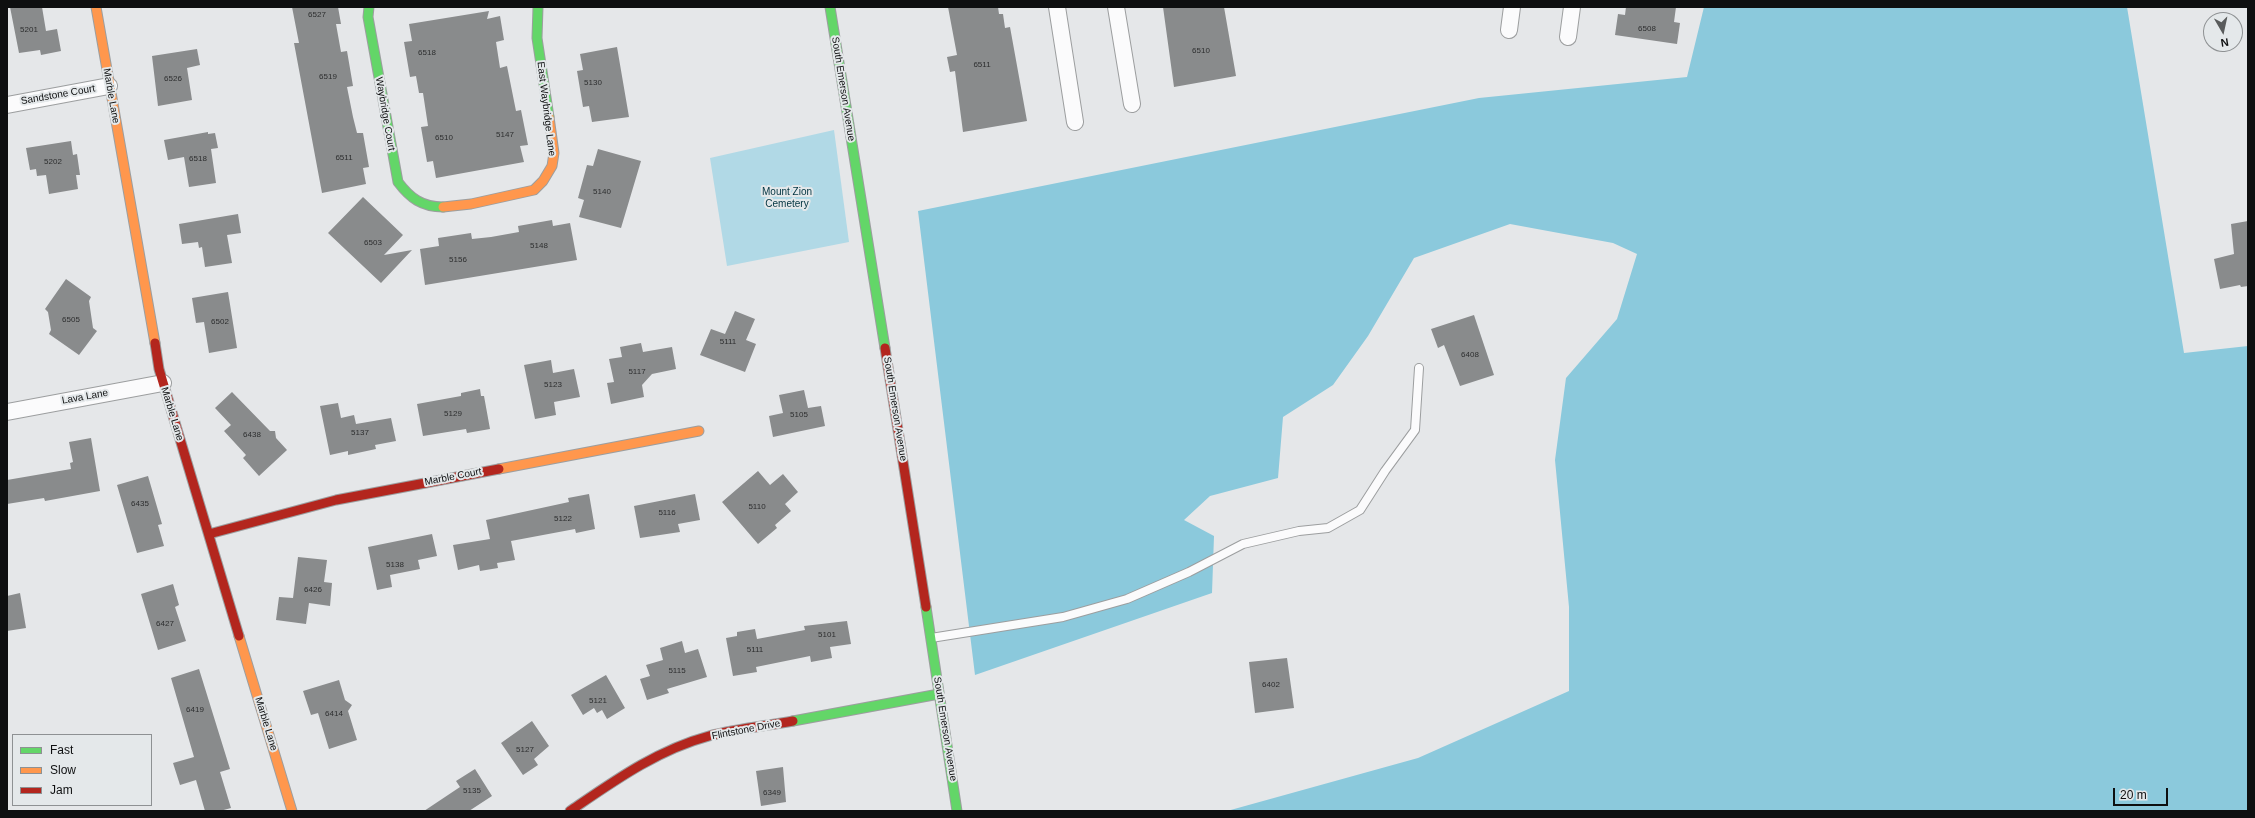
<!DOCTYPE html>
<html>
<head>
<meta charset="utf-8">
<style>
	body { margin:0 }
	#map { position:relative; width:2255px; height:818px; overflow:hidden; background:#e5e7e9; font-family:Helvetica,sans-serif }
	canvas { display:block }
	.frame { position:absolute; inset:0; border:8px solid #0e0f10; pointer-events:none }
	.legend { position:absolute; left:12px; top:734px; width:140px; height:72px; box-sizing:border-box; background:#e4e8ea; border:1px solid #8e9193; margin:0; padding:5px 7px; list-style:none; font-size:12px; color:#0e0f10 }
	.legend li { display:flex; align-items:center; gap:8px; height:20px }
	.legend b { width:20px; border:1px solid #8e9193 }
	.north { position:absolute; left:2203px; top:12px; width:40px; height:40px; box-sizing:border-box; background:#e4e8ea; border:1px solid #8e9193; border-radius:50%; rotate:171deg; font-size:11px; font-weight:700; line-height:16px; text-align:center; color:#0e0f10 }
	.north::after { content:''; display:block; margin:auto; width:14px; height:18px; background:#595b5c; clip-path:polygon(50% 0,100% 100%,50% 72%,0 100%) }
	.scale { position:absolute; left:2113px; top:788px; width:55px; height:18px; box-sizing:border-box; border:2px solid #0e0f10; border-top:0; padding-left:5px; font-size:12px; line-height:14px; white-space:nowrap; color:#0e0f10; -webkit-text-stroke:3px #e4e8ea; paint-order:stroke }
</style>
</head>
<body>
<div id="map">
<canvas width="2255" height="818"></canvas>
<div class="frame"></div>
<ul class="legend">
<li><b style="height:5px;background:#63d668"></b>Fast</li>
<li><b style="height:5px;background:#ff974d"></b>Slow</li>
<li><b style="height:5px;background:#b3261e"></b>Jam</li>
</ul>
<div class="north">N</div>
<div class="scale">20 m</div>
</div>
<script>
const context = document.querySelector('canvas').getContext('2d');
context.lineJoin = 'round';
function fillPath(path, color) { context.fillStyle = color; context.fill(path, 'evenodd'); }
function stroke(path, color, width, dash) { context.strokeStyle = color; context.lineWidth = width; context.lineCap = dash ? 'butt' : 'round'; context.setLineDash(dash || []); context.stroke(path); }
function label(font, color, halo, rows, align = 'center') {
  context.font = font + ' Helvetica,sans-serif'; context.lineWidth = 4; context.setLineDash([]); context.textBaseline = 'middle'; context.strokeStyle = halo; context.fillStyle = color; for (const [text, x, y, turn = 0] of rows) {
    context.save(); context.translate(x, y); context.rotate((+turn || 0) * Math.PI / 180); context.textAlign = isNaN(turn) ? turn : align; if (halo) context.strokeText(text, 0, 0); context.fillText(text, 0, 0); context.restore();
  }
}
const green = new Path2D(`
	M834,130L849,242L727,266L710,158Z`);
const forest = new Path2D(`
	M1704,7H2127L2184,353L2248,346V811H1227L1418,758L1569,691V607L1555,460L1566,378L1617,319L1637,254L1613,243L1510,224L1414,258L1368,336L1333,385L1283,417L1278,478L1210,496L1184,520L1214,536L1212,593L975,675L918,211L1479,98L1687,77Z`);
const building = new Path2D(`
	M10,7H42L46,31L57,29L61,51L41,55L40,50L19,53Z
	M292,7H338L341,24H336L341,52L347,51L353,86L347,87L353,117L357,133H363L369,167L363,168L366,184L322,193L294,43H299Z
	M948,7H998L999,14H1003L1005,28L1010,27L1027,121L963,132L955,71L950,72L947,57L957,55Z
	M1163,7H1224L1236,76L1174,87Z
	M1626,7H1676L1674,22L1680,23L1677,44L1615,35L1618,14L1625,15Z
	M489,11L487,19L500,16L504,40L496,42L500,68L507,66L516,111L521,110L528,145L520,146L524,162L436,178L433,161L427,162L421,127L428,126L423,93H419L416,76L410,77L404,42L412,41L409,24Z
	M617,47L629,117L592,122L589,106L583,107L577,71L583,70L580,54Z
	M197,49L200,65L187,68L192,100L158,106L152,56Z
	M208,132V134L215,133L218,148L211,149L216,183L189,187L184,157L168,160L164,140Z
	M71,141L73,155L77,154L80,175H76L78,189L49,194L46,175L37,176L36,169L30,170L26,148Z
	M598,149L641,161L621,228L579,217L584,200L578,198L587,165L593,166Z
	M363,197L403,235L384,255L412,250L381,283L328,233Z
	M238,214L241,233L227,235L232,263L205,267L202,247L199,248L198,242L182,244L179,224Z
	M552,220L553,226L570,223L577,260L425,285L420,249L439,246L438,238L471,233L472,239L491,237L519,232L518,226Z
	M2248,221V286L2241,287L2240,285L2220,289L2214,259L2234,254L2231,224Z
	M66,279L91,297L89,301L93,328L97,331L79,355L49,334L51,330L48,312L45,309Z
	M228,292L237,348L209,353L204,322L196,323L192,298Z
	M735,311L755,319L746,340L756,344L745,372L700,355L711,329L725,334Z
	M1474,315L1494,375L1460,386L1444,345L1438,348L1431,329Z
	M641,343L643,352L672,347L676,369L652,374L642,385L644,397L611,404L607,383L614,382L609,359L622,357L620,347Z
	M551,360L553,373L574,369L580,397L554,402L556,415L535,419L524,365Z
	M480,389L481,396H484L490,429L467,433L466,429L423,436L417,404L461,396V393Z
	M804,390L808,408L821,406L825,426L773,437L769,416L783,413L779,395Z
	M232,392L270,431H275L276,438L287,450L259,476L243,458L246,455L224,431L231,425L215,408Z
	M338,403L341,418L354,415L356,424L391,418L396,441L375,445L376,449L348,455V451L330,455L320,406Z
	M91,438L100,491L45,501L44,498L7,504V480L71,469L70,463L73,462L69,442Z
	M758,471L770,485L783,474L798,492L785,504L791,511L775,525L777,528L758,544L722,502Z
	M148,476L162,524L158,525L164,546L137,553L117,485Z
	M589,494L595,529L576,533L575,529L511,541L515,560L497,563L498,568L480,571L479,565L458,570L453,545L490,539L486,520L569,502L568,498Z
	M695,494L700,520L678,524L680,532L640,538L634,506Z
	M432,534L437,556L418,560L420,569L390,575L392,587L377,590L368,547Z
	M298,557L327,560L324,582L332,583L330,606L309,603L306,624L276,620L279,597L293,598Z
	M173,584L179,605L175,607L186,641L158,650L141,594Z
	M20,593L26,628L7,631V596Z
	M847,621L851,644L830,647L832,658L811,662L810,656L756,667L757,672L733,676L726,638L737,636V632L755,629L757,639L805,630L804,626Z
	M682,641L685,653L698,649L707,677L667,689L669,693L647,700L640,679L650,676L646,665L663,660L660,648Z
	M1287,658L1294,708L1255,713L1249,662Z
	M199,669L230,769L220,772L231,808L220,811H205L196,780L180,785L173,763L194,757L171,678Z
	M606,675L625,708L607,719L602,710L597,713L594,708L583,715L571,695Z
	M339,680L345,700L352,705L348,711L357,740L329,749L318,713L311,715L303,691Z
	M532,721L549,746L534,759L538,765L523,775L501,743Z
	M783,767L786,802L761,806L756,771Z
	M475,769L492,796L469,811H424L460,787L456,781Z`);
const lane = new Path2D(`
	M931,638L1063,617L1127,599L1189,572L1243,544L1299,531L1328,528L1360,510L1385,471L1415,430L1419,368`);
const street = new Path2D(`
	M1057,7L1075,122
	M1116,7L1132,104
	M1509,30L1512,7
	M1568,37L1572,7
	M7,105L109,86
	M7,412L163,383`);
const fast = new Path2D(`
	M369,7L368,17L398,182C410,198 422,207 443,207
	M538,7L537,38L549,117
	M830,7L885,348
	M926,607L957,811
	M793,721L939,694`);
const slow = new Path2D(`
	M96,7L155,343
	M443,207L471,204L534,190L543,181L552,166L554,153L549,117
	M499,469L699,431
	M239,636L292,811`);
const jam = new Path2D(`
	M155,343L159,369L239,636
	M885,348L926,607
	M209,534L336,500L499,469
	M570,811C614,781 657,750 709,736C736,729 765,726 793,721`);
const numberNames = [
	["6527",317,15],
	["6508",1647,29],
	["5201",29,30],
	["6510",1201,51],
	["6518",427,53],
	["6511",982,65],
	["6519",328,77],
	["6526",173,79],
	["5130",593,83],
	["5147",505,135],
	["6510",444,138],
	["6511",344,158],
	["6518",198,159],
	["5202",53,162],
	["5140",602,192],
	["6503",373,243],
	["5148",539,246],
	["5156",458,260],
	["6505",71,320],
	["6502",220,322],
	["5111",728,342],
	["6408",1470,355],
	["5117",637,372],
	["5123",553,385],
	["5129",453,414],
	["5105",799,415],
	["5137",360,433],
	["6438",252,435],
	["6435",140,504],
	["5110",757,507],
	["5116",667,513],
	["5122",563,519],
	["5138",395,565],
	["6426",313,590],
	["6427",165,624],
	["5101",827,635],
	["5111",755,650],
	["5115",677,671],
	["6402",1271,685],
	["5121",598,701],
	["6419",195,710],
	["6414",334,714],
	["5127",525,750],
	["5135",472,791],
	["6349",772,793]
];
const streetNames = [
	["South Emerson Avenue",843,89,81],
	["Sandstone Court",58,95,-10],
	["Marble Lane",111,96,80],
	["East Waybridge Lane",546,109,83],
	["Waybridge Court",385,114,80],
	["Lava Lane",85,397,-10],
	["South Emerson Avenue",895,409,81],
	["Marble Lane",172,414,73],
	["Marble Court",453,477,-11],
	["Marble Lane",266,724,73],
	["South Emerson Avenue",945,729,81],
	["Flintstone Drive",746,730,-11]
];
const parkNames = [
	["Mount Zion",787,192],
	["Cemetery",787,204]
];
fillPath(green, '#b1d9e6');
fillPath(forest, '#8bc9dc');
fillPath(building, '#898b8c');
stroke(lane, '#9c9e9f', 10);
stroke(street, '#9c9e9f', 18);
stroke(fast, '#9c9e9f', 11);
stroke(slow, '#9c9e9f', 11);
stroke(jam, '#9c9e9f', 11);
stroke(lane, '#fbfbfc', 8);
stroke(street, '#fbfbfc', 16);
stroke(fast, '#63d668', 9);
stroke(slow, '#ff974d', 9);
stroke(jam, '#b3261e', 9);
label('8px', '#2d2e2f', null, numberNames);
label('10px', '#0e0f10', '#e4e8ea', streetNames);
label('10px', '#003340', '#e4e8ea', parkNames);
</script>
</body>
</html>
